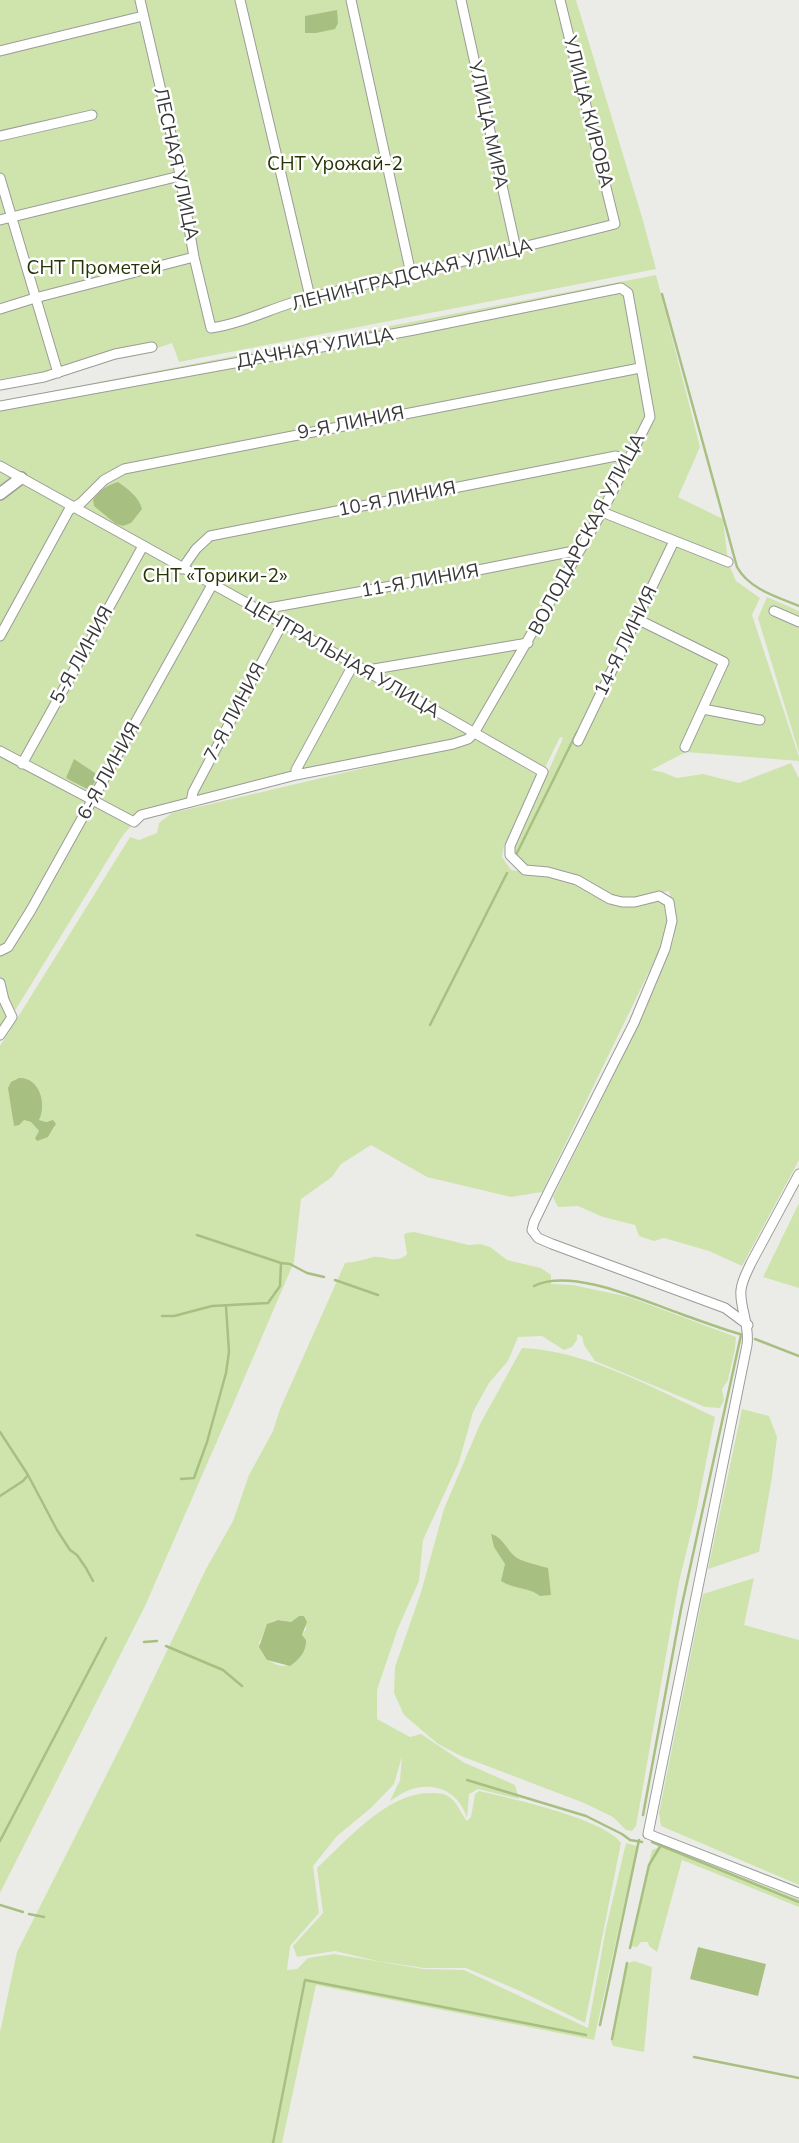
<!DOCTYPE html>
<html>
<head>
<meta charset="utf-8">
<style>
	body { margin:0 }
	canvas { display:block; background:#ebece8 }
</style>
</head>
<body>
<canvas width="799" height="2143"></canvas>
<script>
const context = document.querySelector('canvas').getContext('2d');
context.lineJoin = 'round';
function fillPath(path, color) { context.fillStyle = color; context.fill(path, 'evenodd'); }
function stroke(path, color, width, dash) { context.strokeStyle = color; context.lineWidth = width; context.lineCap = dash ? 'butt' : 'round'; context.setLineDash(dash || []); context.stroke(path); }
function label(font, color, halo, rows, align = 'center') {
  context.font = font + ' Mulish,sans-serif'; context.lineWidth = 5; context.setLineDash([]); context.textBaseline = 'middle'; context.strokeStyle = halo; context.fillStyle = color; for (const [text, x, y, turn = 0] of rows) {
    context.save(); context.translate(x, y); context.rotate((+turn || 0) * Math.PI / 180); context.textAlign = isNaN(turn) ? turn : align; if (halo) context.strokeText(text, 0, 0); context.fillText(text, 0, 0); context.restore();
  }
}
const green = new Path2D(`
	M0,0H576L642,217L656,269L179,362L172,343L135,356L0,379Z
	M656,275L700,447L678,497L723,519L728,562L736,581L760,598L752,615L799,757V761L686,752L651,770L662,772L677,778L703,774L739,783L791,763L799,778V1160L742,1266L709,1251L664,1238L654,1241L639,1236L635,1225L603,1217L578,1206L558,1207L553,1197L637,1028L674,938L675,910L669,891L623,901L600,891L526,869L512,855V846L541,780L548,772L563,738L560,737L543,772L474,733L403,754L141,815L123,835L0,1035V401Z
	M767,597L799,611V753L758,618Z
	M476,739L538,776L504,846L502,857L511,870L548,875L576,882L622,907L657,902L664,905L667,922L660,949L542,1192L511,1197L427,1177L371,1145L341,1164L332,1177L301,1199L294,1262L231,1409L146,1604L0,1893V1046L130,837L139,840L157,833L159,823L172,813L454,747ZM11,1103L43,1122L50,1121L55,1127L48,1137L35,1138L39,1131L31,1122L24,1120L14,1125Z
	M799,1203V1288L763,1277Z
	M414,1232L469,1245L480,1244L490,1247L507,1260L541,1268L551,1275V1284L573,1285L629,1297L736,1337L735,1349L728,1380L722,1389L724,1400L720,1408L705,1407L595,1361L584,1345L582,1336L577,1334V1340L572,1347L564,1350L542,1336L518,1337L508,1361L489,1383L473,1412L459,1462L423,1540L419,1581L398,1628L377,1690V1719L410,1737L421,1734L463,1762L515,1785L519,1799L478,1789L469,1794L467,1818C459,1791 433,1780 407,1791C401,1793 396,1798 390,1801L400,1780L402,1756L394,1784L371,1808L337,1836L313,1866L319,1913L290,1946L287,1970L297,1969L308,1958L334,1954L423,1969L464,1970L588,2028L606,1928L626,1843L637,1846L594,2040L316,1985L282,2143H0V2032L17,1952L129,1730L206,1569L233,1521L249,1475L273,1431L280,1409L345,1263C355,1262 364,1260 373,1257C385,1255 396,1265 407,1254L404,1235L406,1233ZM299,1616H304L306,1629L302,1635L306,1640C307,1652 297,1666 283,1666C278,1666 272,1662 267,1660L259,1643C265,1633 266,1620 279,1620C283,1620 287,1622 291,1622Z
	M522,1348C586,1350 657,1390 715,1417L697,1508L679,1582L636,1826L632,1831L626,1830L613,1817L584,1803L461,1756L438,1744L404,1715L394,1693L395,1667L421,1592L444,1509L480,1424Z
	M742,1409L769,1416L777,1437L772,1477L759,1552L708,1569Z
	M754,1578L744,1625L799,1640V1885L661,1826L659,1813L703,1594Z
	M479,1791C510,1798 605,1819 621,1843L585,2023L520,1991L466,1968H424L377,1961L335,1951L297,1957L293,1946L323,1913L317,1868C346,1841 388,1792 430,1793C435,1793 441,1793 446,1795C457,1800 460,1813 467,1821L471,1817L475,1794Z
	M662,1846L799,1899V1907L682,1860L657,1952L649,1946L648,1942H641L637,1947L630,1946L652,1850Z
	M634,1961L652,1967L644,2052L613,2046L611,2041L626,1964Z`);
const water = new Path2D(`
	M337,10L338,23L335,29L316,33H305V16Z
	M118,482C128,489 139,497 142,509L131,523L123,526L116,524L94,506L93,500C100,490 107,485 118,482Z
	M74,759L95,773V782L89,790L66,778Z
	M19,1078C40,1077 47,1105 39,1120L46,1122L53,1120L56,1124L48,1137L37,1141L35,1138L39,1131L31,1122L24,1120L19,1125L14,1126L8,1088L11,1082Z
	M491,1534C503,1537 507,1551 517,1558C526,1563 538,1565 548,1568L551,1595L540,1596C529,1587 513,1589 501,1581L505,1564L494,1547Z
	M299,1616H304L307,1622L302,1635L306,1640C307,1651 299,1660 290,1666L267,1660L259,1647L267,1624L278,1620L291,1622Z
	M698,1947L766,1964L758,1996L690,1979Z`);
const stream = new Path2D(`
	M662,294L737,567C749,589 777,597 799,606
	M324,339L371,332
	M516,855L577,732
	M430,1025L507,873
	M197,1235L281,1263L290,1264L307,1273L324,1277
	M335,1280L378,1295
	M534,1286C571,1267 644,1301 681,1314C701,1321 722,1329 743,1335
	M162,1316H174L212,1306L268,1303L280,1286L281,1263
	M755,1339L799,1356
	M0,1432L28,1475L57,1530L70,1550L77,1555L86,1568L93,1581
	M181,1479L194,1478L207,1442L226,1373L229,1352L226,1306
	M0,1496L23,1481L28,1475
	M144,1642L157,1641
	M166,1646L223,1670L242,1686
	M467,1780L586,1816L622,1834L630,1840L642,1842
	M643,1815L681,1609L741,1335
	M0,1841L106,1638
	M652,1842L799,1902
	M0,1905L23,1912
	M29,1914L44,1917
	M630,1948L649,1865L661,1845
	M600,2025L639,1840
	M612,2039L627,1963
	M694,2057L799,2078
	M273,2143L305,1980L586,2035`);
const minor = new Path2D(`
	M140,0L178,164L194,257L211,328C246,323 277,305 312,297C413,273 514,250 615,224L560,0
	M240,0L310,297
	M351,0L411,274
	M461,0L516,249
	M0,51L143,16
	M0,136L92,115
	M0,178L58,373
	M0,220L180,176
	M0,309L35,298L194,257
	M0,385L44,377L115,354L152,347
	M0,406L414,330L621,288L628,293L650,417L602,512L474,733L468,739L453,744L296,775L141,815L134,822L0,751
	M0,466L261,611L543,772L510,846V855L525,870L548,872L577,880L610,899L622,902H635L659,896L669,902L672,921L665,949L634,1023L549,1191L534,1222L532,1230L538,1238L552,1244L725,1308L748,1325
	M602,512L728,562
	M182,569L196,549L210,536L616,456L626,461
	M261,611L269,608L458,574L569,552L578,553
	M774,611L799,622
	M637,619L724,662L685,747
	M0,636L69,510L81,503L104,480L124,469L640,368
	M367,672L374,669L528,643
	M703,709L760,720
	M578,741L674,541
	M22,764L143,546
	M296,775V770L353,665
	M191,802L193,792L282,624
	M0,951L8,947L31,910L212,585
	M0,983L4,1000L12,1017L0,1035
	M799,1174L751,1263C747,1272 742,1280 741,1290C739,1306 750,1324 747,1345L648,1834L799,1893`);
const tertiary = new Path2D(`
	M0,494L21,478`);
const streetNames = [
	["УЛИЦА КИРОВА",588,112,76],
	["УЛИЦА МИРА",488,125,78],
	["ЛЕСНАЯ УЛИЦА",176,164,78],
	["ЛЕНИНГРАДСКАЯ УЛИЦА",412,275,-14],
	["ДАЧНАЯ УЛИЦА",315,348,-10],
	["9-Я ЛИНИЯ",351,423,-11],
	["10-Я ЛИНИЯ",397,499,-11],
	["ВОЛОДАРСКАЯ УЛИЦА",587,534,-62],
	["11-Я ЛИНИЯ",420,581,-10],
	["14-Я ЛИНИЯ",626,641,-64],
	["5-Я ЛИНИЯ",82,655,-61],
	["ЦЕНТРАЛЬНАЯ УЛИЦА",342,658,30],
	["7-Я ЛИНИЯ",235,712,-62],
	["6-Я ЛИНИЯ",109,771,-61]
];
const parkNames = [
	["СНТ Урожай-2",335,164],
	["СНТ Прометей",94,268],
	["СНТ «Торики-2»",215,576]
];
fillPath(green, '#cfe4ad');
fillPath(water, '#a8bf82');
stroke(stream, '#a8bf82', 2.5);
stroke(minor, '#9a9c98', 11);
stroke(tertiary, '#9a9c98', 14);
stroke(minor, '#fff', 9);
stroke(tertiary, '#fff', 11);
label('19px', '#373837', '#fff', streetNames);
label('19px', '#273406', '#fff', parkNames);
</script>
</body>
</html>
